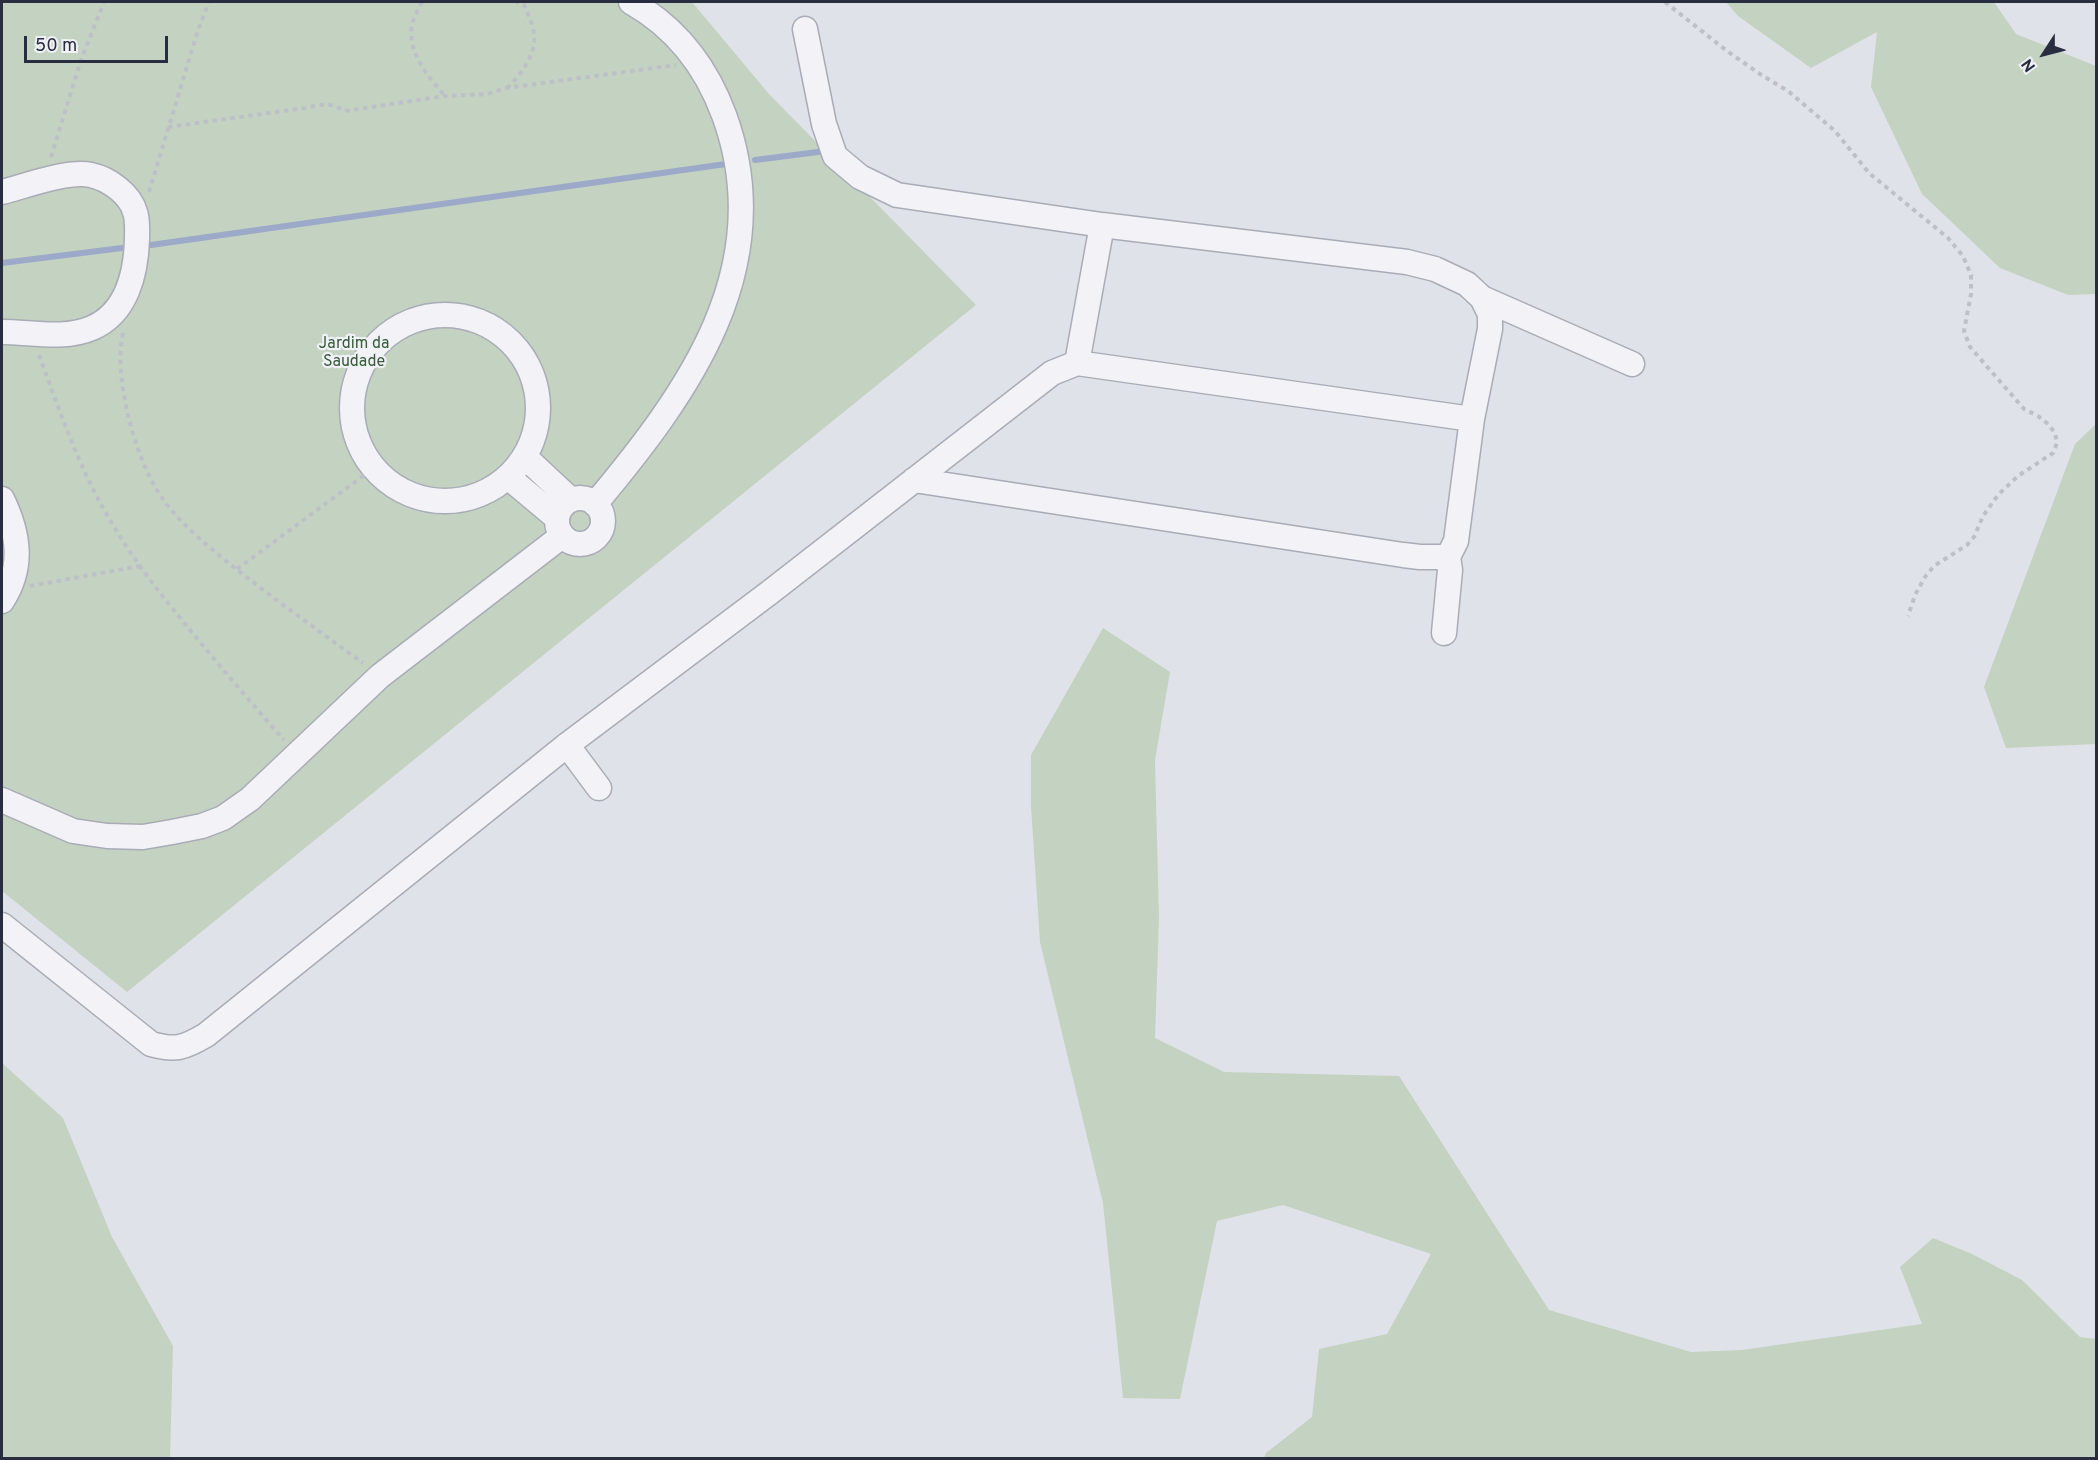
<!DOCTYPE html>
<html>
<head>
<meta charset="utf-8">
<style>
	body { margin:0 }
	#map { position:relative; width:2098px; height:1460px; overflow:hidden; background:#e0e2e9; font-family:Overpass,sans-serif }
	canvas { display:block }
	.frame { position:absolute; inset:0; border:3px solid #292d40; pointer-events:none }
	.north { position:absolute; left:2014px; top:24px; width:60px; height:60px; -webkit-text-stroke:4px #f0f1f6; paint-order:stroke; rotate:234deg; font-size:16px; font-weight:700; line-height:24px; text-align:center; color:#292d40 }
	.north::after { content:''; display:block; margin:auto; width:21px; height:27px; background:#292d40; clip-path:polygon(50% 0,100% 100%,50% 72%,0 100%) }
	.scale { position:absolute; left:24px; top:36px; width:144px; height:27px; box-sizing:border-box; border:3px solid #292d40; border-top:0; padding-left:8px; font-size:18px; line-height:21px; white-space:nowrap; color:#292d40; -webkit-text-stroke:4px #f0f1f6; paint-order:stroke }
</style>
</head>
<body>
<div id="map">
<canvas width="2098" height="1460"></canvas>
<div class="frame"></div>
<div class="north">N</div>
<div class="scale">50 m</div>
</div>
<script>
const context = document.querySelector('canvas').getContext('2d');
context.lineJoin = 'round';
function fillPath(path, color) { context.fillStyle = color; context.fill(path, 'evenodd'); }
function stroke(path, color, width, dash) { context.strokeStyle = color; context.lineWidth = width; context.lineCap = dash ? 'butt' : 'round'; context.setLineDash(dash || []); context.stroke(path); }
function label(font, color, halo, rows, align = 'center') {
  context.font = font + ' Overpass,sans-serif'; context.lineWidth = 4.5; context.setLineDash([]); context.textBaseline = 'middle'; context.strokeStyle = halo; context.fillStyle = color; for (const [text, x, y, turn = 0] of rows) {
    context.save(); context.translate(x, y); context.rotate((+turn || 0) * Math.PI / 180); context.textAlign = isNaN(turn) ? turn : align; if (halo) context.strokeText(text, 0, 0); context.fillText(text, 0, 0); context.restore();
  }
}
const green = new Path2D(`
	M2,2H692L769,94L976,305L127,992L2,891Z
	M1726,2H1994L2016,34L2096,66V294L2068,295L2000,268L1922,194L1871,87L1877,32L1811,68L1738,16Z
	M2096,424V744L2006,748L1984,687L2075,444Z
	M1103,628L1170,672L1155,760L1159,918L1155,1038L1224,1072L1399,1076L1549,1310L1691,1352L1742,1350L1922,1324L1900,1267L1933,1238L1972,1254L2022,1280L2080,1337L2096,1339V1458H1264L1266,1453L1312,1417L1319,1349L1387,1334L1431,1254L1283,1205L1217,1221L1180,1399L1123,1398L1103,1203L1040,942L1031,806V755Z
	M2,1063L63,1118L112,1237L173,1346L170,1458H2Z`);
const stream = new Path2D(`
	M755,160L826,151
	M151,245L726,164
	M2,263L122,248`);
const path = new Path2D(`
	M422,2C419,8 414,17 412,24C407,53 428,76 445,96
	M1665,2L1727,51L1760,74L1788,91L1835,131L1869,173L1948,238L1963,256L1971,275V294L1964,331L1970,347L2024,409L2038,416L2048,424L2055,433L2057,443L2053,453L2018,476L1998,495L1983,516L1974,537L1967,545L1934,566L1925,577L1915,595L1908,616
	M507,88C523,72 539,52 533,28C531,20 527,12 524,5L516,2
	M168,127L305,108C323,104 329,102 345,111L445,96L487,94L506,88L676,65
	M51,157L81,60L104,2
	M149,192L198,30L209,2
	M123,333C118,356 121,378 125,401C131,431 140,460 155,487C173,518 204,543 231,565C274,599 319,631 363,663
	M39,355C61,415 82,476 116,530C139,568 167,602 195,636C224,671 254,706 284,740
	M237,569L374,468
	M30,586L140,566`);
const minor = new Path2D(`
	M805,29L824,124L835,156L860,177L897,195L1102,225L1407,262L1435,269L1467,284L1482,298L1490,314V329L1472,419L1456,541L1448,557H1420L1403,555L914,480
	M2,192C25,186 68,170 91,175C109,179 130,194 135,212C138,220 137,230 137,239C136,273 127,313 92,328C64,340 31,332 2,332
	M1482,298L1632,364
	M352 408a93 93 0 1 1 186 0a93 93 0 1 1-186 0Z
	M1077,363L1102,225
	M525,457L571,500
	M508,477L557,518
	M557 521a23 23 0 1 1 46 0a23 23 0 1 1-46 0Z
	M2,499C19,534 24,567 2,601
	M595,504C688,393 780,267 724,115C706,66 677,28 631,2
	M1444,633L1450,570L1448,557
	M567,745L599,788
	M2,800L73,831L107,836L143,837L172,832L202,826L223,818L250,799L380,676L562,536
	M2,925L151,1044C175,1051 184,1048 206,1035L567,745L769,593L1052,373L1077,363L1472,419`);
const parkNames = [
	["Jardim da",354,345],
	["Saudade",354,363]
];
fillPath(green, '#c3d2c1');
stroke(stream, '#9ca9c8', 6);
stroke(minor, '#a9acb6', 27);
stroke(path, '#bec0c7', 4, [4.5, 4.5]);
stroke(minor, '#f3f3f7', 24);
label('16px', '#375b37', '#f0f1f6', parkNames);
</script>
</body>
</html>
